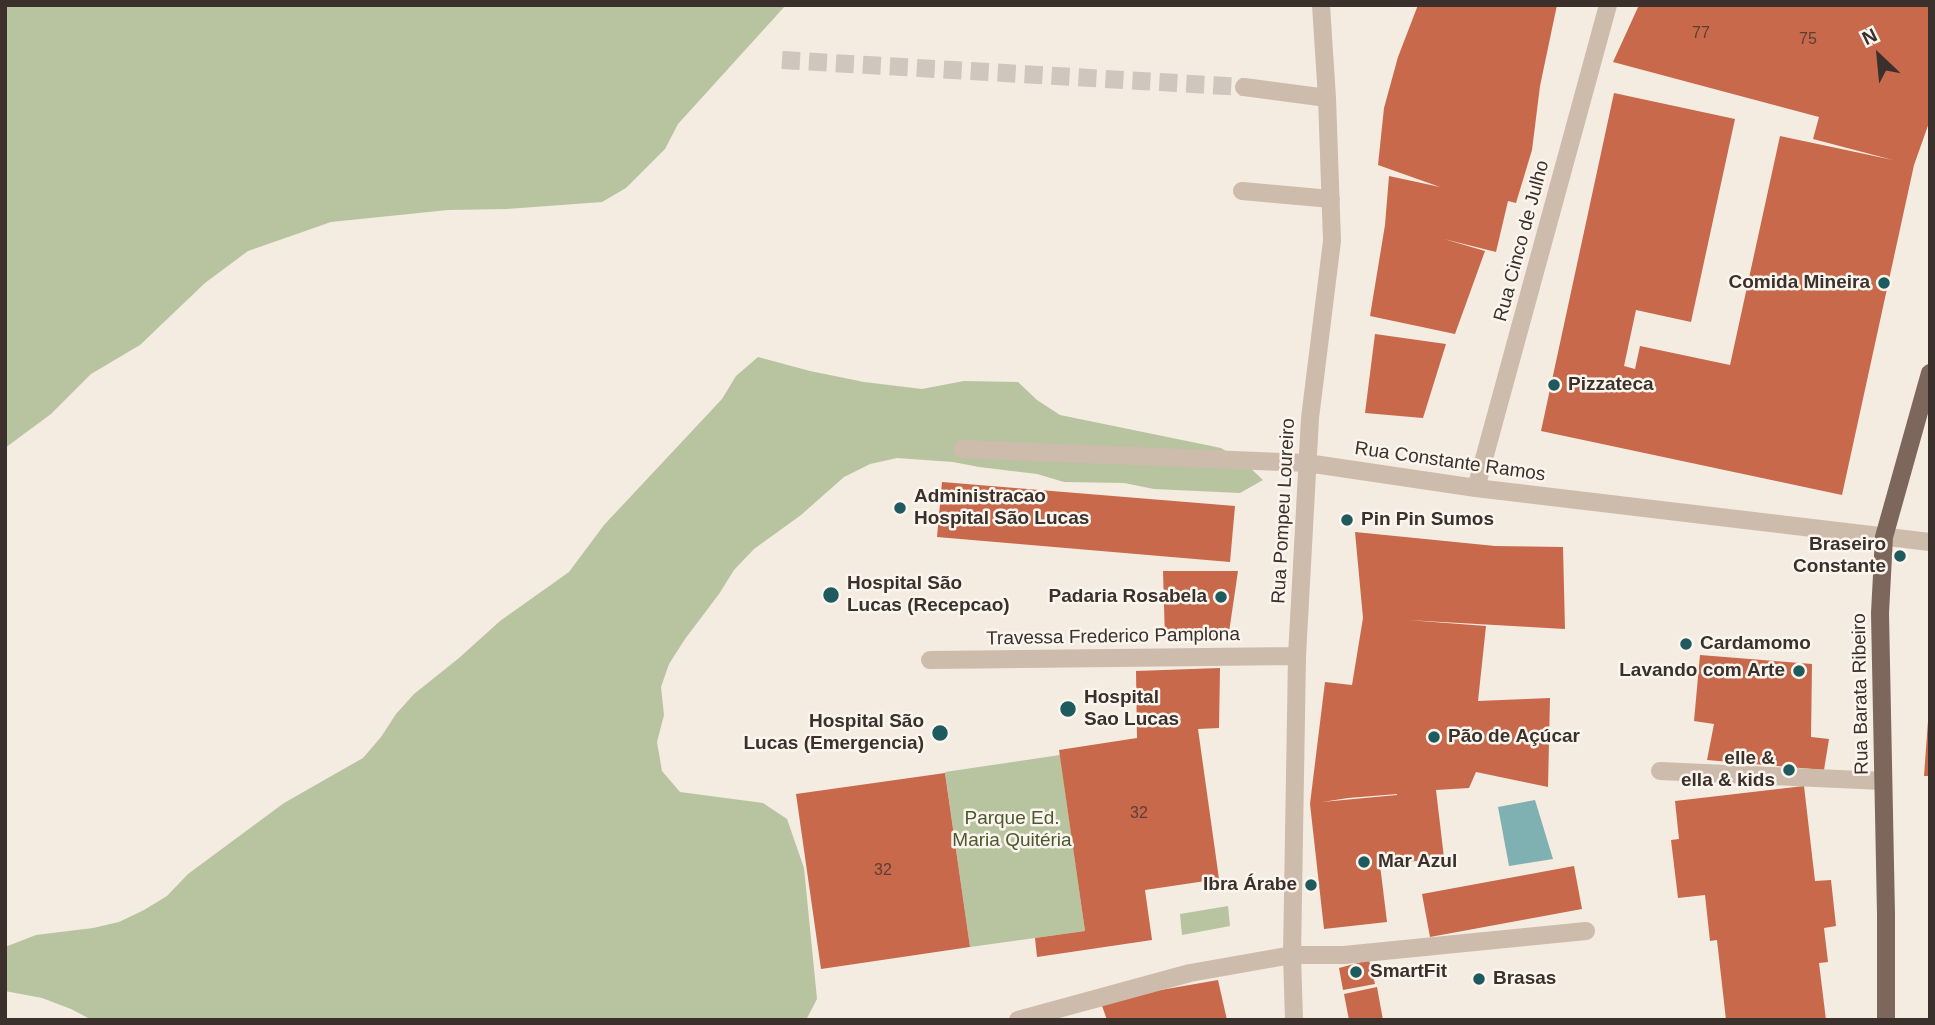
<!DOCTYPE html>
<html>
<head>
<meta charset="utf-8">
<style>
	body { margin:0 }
	#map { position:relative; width:1935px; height:1025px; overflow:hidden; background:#f4ebe1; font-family:Arial,sans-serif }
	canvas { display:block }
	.frame { position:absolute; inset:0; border:7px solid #3b302b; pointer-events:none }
	.north { position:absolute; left:1844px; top:21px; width:70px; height:70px; -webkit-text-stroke:5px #fbf5ee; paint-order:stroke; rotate:334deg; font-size:19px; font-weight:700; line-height:28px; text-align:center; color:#3b302b }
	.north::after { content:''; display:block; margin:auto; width:24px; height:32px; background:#3b302b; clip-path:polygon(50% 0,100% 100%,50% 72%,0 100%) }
</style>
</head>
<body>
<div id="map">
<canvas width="1935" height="1025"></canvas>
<div class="frame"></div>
<div class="north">N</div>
</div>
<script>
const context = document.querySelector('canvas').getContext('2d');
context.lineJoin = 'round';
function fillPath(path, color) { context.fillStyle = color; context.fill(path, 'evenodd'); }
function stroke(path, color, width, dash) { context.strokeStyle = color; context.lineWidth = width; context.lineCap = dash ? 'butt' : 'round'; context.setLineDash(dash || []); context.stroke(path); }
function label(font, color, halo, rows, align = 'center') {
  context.font = font + ' Arial,sans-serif'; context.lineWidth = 5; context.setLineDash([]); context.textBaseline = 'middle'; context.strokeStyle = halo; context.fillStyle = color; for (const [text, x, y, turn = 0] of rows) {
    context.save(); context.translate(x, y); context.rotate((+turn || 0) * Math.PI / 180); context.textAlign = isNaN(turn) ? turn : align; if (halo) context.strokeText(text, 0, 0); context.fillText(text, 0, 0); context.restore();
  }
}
const green = new Path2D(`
	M5,5H786L678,124L665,149L626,188L602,202L507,209L448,210L331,222L248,251L205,283L140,345L91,374L51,414L5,448Z
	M758,357L810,371L864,382L922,389L964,381L1018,382L1037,400L1060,415L1221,448L1244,462L1263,480L1240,493L1154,489L1124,483L1064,482L1037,474L979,467L953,462L897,458L870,464L844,477L801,515L754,549L734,570L719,594L685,639L669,664L661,687L664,715L657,742L662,771L680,792L763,803L787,819L804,868L817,999L806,1020H92L71,1009L42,998L5,991V947L36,935L93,928L119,922L144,910L167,896L188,874L284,803L363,758L381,737L396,714L414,694L459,658L500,621L569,572L604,525L722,399L736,376Z
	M1060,755L1085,931L970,947L945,772Z
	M1228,906L1230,926L1182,935L1180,914Z`);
const water = new Path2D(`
	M1535,800L1553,859L1509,866L1498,807Z`);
const building = new Path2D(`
	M1418,5H1557L1540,86L1532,150L1516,203L1508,201L1496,252L1444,239L1485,251L1455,334L1370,316L1385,225L1389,176L1440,187L1378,165L1384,108L1398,57Z
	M1639,5H1930V120L1914,165L1842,495L1541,431L1614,93L1735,119L1691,322L1636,310L1624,366L1635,369L1640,346L1730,365L1780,136L1893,160L1813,139L1819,117L1613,62Z
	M1375,334L1446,344L1423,418L1365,413Z
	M942,482L1235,506L1230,562L937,537Z
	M1355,532L1495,546L1563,547L1565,629L1407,620L1486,626L1478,701L1550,698L1548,787L1476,772L1469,788L1436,790L1444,858L1380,865L1387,922L1324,929L1310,804L1325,682L1352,685L1363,618ZM1397,794V795L1322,802L1348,798Z
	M1163,571H1238L1228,639H1165Z
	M1700,655L1812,664L1811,737L1829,739L1824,770L1707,760L1714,724L1694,721Z
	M1220,668L1219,728L1198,729L1219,879L1145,890L1152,940L1037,957L1035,938L1085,931L1059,750L1137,738L1136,671Z
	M1928,721H1930V776H1924Z
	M945,773L970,947L821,969L796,794Z
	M1804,786L1815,881L1831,880L1836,926L1824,928L1828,962L1819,963L1826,1020H1726L1717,940L1710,941L1705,895L1678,898L1671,840L1679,839L1675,801Z
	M1574,866L1582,909L1430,937L1422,894Z
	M1369,960L1375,984L1343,990L1339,968Z
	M1218,980L1227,1020H1107L1101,1003L1138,994Z
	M1377,987L1383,1020H1349L1344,994Z`);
const minorTunnel = new Path2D(`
	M782,60L1244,87`);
const minor = new Path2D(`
	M1244,87L1327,98
	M1242,191L1331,199
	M962,449L1307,463L1476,488L1930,542
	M1476,488L1608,5
	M930,660L1297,656
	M1660,771L1883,781
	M1018,1020L1190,973L1292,955H1344L1586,931
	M1294,1020L1292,955L1297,656L1310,418L1332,241L1327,98L1321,5`);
const major = new Path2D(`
	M1886,1020V914L1880,613L1884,537L1930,373`);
const markers = [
	[1884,283,7,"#1f5a5e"],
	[1554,385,7,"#1f5a5e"],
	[900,508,7,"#1f5a5e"],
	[1347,520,7,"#1f5a5e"],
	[1900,556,7,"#1f5a5e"],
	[831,595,9,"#1f5a5e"],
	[1221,597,7,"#1f5a5e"],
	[1686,644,7,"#1f5a5e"],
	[1799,671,7,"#1f5a5e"],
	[1068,709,9,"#1f5a5e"],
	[940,733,9,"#1f5a5e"],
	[1434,737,7,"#1f5a5e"],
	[1789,770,7,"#1f5a5e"],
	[1364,862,7,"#1f5a5e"],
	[1311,885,7,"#1f5a5e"],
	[1356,972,7,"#1f5a5e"],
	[1479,979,7,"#1f5a5e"]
];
const numberNames = [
	["77",1701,34],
	["75",1808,40],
	["32",1139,814],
	["32",883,871]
];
const streetNames = [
	["Rua Cinco de Julho",1522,241,-75],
	["Rua Constante Ramos",1450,462,8],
	["Rua Pompeu Loureiro",1284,511,-87],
	["Travessa Frederico Pamplona",1113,637,-1],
	["Rua Barata Ribeiro",1861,694,-91]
];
const poiNames = [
	["Comida Mineira",1870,283,"right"],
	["Pizzateca",1568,385],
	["Administracao",914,497],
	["Hospital São Lucas",914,519],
	["Pin Pin Sumos",1361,520],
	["Braseiro",1886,545,"right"],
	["Constante",1886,567,"right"],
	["Hospital São",847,584],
	["Lucas (Recepcao)",847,606],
	["Padaria Rosabela",1207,597,"right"],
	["Cardamomo",1700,644],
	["Lavando com Arte",1785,671,"right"],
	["Hospital",1084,698],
	["Sao Lucas",1084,720],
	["Hospital São",924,722,"right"],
	["Lucas (Emergencia)",924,744,"right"],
	["Pão de Açúcar",1448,737],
	["elle &",1775,759,"right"],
	["ella & kids",1775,781,"right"],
	["Mar Azul",1378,862],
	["Ibra Árabe",1297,885,"right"],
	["SmartFit",1370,972],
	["Brasas",1493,979]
];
const parkNames = [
	["Parque Ed.",1012,819],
	["Maria Quitéria",1012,841]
];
fillPath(green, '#b8c4a0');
fillPath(water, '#7fb0b2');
fillPath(building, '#c8694b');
stroke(minorTunnel, '#cfc6bd', 18, [18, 9]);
stroke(minor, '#cdbbac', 18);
stroke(major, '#7d675c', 18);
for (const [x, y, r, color] of markers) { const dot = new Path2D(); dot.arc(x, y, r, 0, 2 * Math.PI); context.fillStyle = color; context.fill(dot); stroke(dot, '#fbf5ee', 2.5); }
label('16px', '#5e3e33', null, numberNames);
label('19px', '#3b302b', '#fbf5ee', streetNames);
label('bold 19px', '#3b302b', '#fbf5ee', poiNames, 'left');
label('19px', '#4a5a2e', '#fbf5ee', parkNames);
</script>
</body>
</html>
